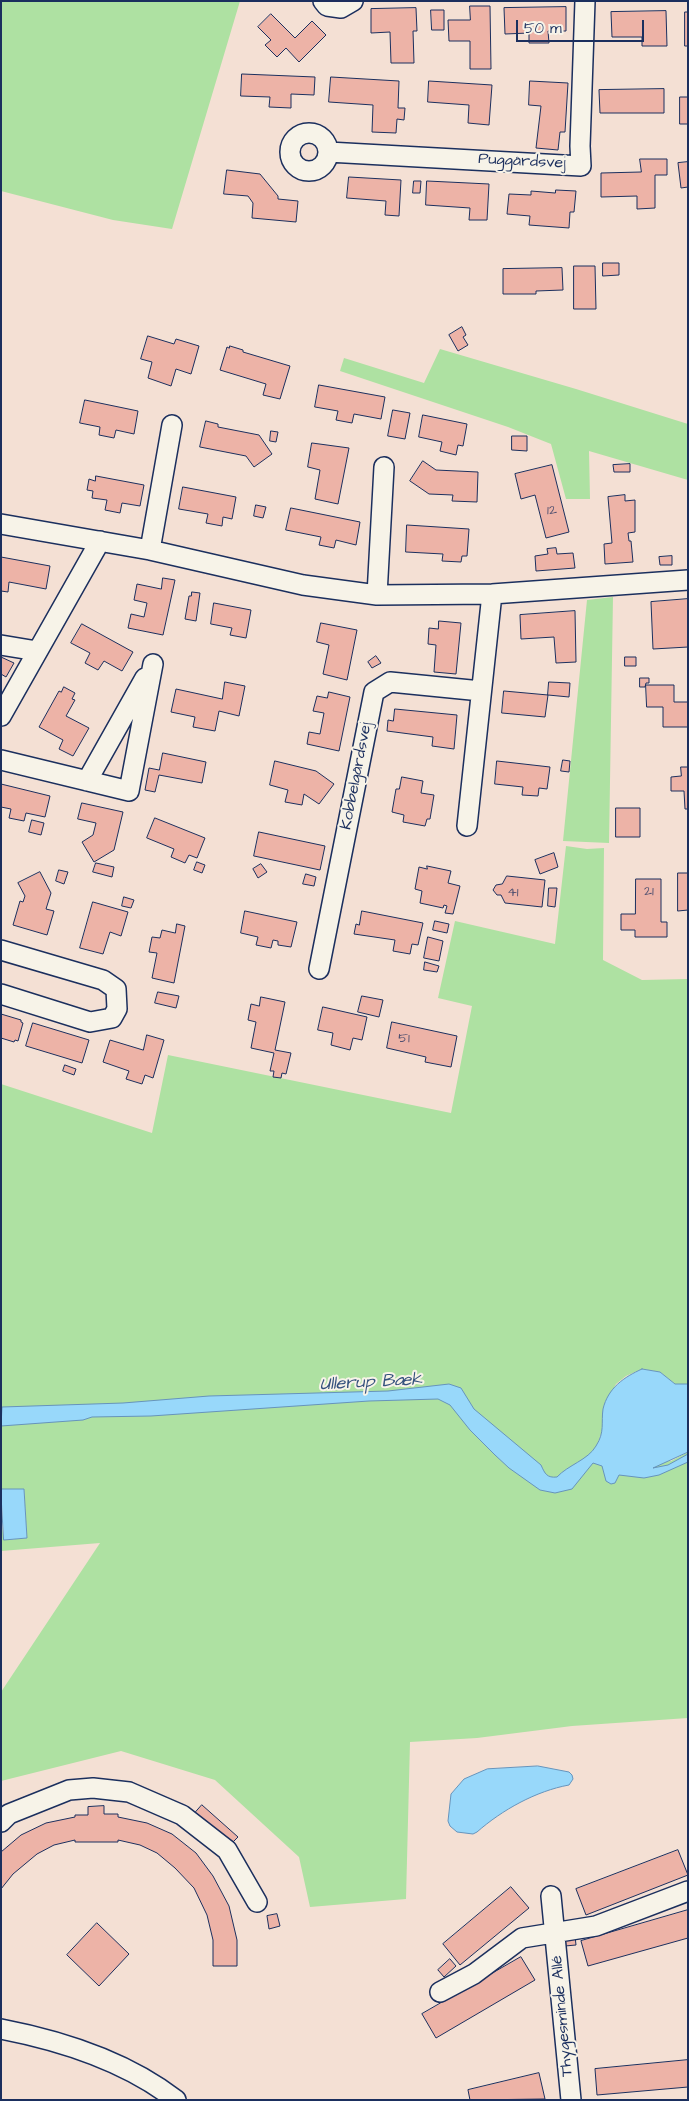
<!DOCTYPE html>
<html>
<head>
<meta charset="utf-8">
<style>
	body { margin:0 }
	#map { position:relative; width:689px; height:2101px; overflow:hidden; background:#f4e0d4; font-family:"Architects Daughter",sans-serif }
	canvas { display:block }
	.frame { position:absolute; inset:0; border:2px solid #1b2f5e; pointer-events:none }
	.scale { position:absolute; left:516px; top:20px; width:128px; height:22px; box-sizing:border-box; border:2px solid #1b2f5e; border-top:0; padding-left:6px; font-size:15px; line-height:18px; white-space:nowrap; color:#1b2f5e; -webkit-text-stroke:4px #f7f3e8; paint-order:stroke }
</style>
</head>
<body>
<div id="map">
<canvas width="689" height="2101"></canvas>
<div class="frame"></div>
<div class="scale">50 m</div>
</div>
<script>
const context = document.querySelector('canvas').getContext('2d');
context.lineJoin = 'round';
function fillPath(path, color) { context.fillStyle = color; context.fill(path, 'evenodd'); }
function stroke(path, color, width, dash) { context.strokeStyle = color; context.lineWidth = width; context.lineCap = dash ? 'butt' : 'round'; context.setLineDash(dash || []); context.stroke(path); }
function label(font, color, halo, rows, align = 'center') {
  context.font = font + ' "Architects Daughter",sans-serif'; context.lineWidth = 4; context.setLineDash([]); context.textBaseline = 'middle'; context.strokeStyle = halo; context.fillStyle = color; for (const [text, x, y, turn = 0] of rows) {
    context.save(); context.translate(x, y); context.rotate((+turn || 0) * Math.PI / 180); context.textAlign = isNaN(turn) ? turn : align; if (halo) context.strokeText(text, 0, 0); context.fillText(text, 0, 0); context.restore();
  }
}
const green = new Path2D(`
	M1,1H240L172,229L113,220L1,191Z
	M440,349L576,389L688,424V480L589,451L590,499H566L551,444L508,427L340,371L344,358L424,383Z
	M613,597L609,843L563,841L587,600Z
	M566,846L587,849L604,848L603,960L642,980L688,979V1384H675L660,1372L642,1369L626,1376L616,1384L604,1408L603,1429L597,1445L587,1462L607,1464L671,1461L688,1452V1718L572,1726L477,1738L410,1742L406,1899L310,1907L299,1857L215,1780L121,1751L1,1781V1692L100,1543L1,1551V1519L4,1540L27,1538L24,1489H1V1084L152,1133L168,1055L451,1113L472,1006L438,998L455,921L555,944Z`);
const water = new Path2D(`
	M642,1369L660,1372L675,1384H688V1452L653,1468L668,1465L688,1454V1462L659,1475L644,1478L619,1475L615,1483L611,1484L606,1481L602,1466L593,1463L572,1489L555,1493L540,1490L509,1468L495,1455L470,1430L450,1405L438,1399L369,1401L151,1416L92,1417L83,1420L1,1426L2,1407L123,1403L209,1396L388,1391L449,1384L461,1388L474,1409L541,1465C545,1474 547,1478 557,1477C568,1465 588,1460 596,1446C605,1432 601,1423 603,1409C608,1388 624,1377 642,1369Z
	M1,1489H24L27,1538L4,1540Z
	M538,1766L569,1772L572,1775L573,1779L569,1785C536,1791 502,1810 477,1832L473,1834L457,1832L450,1826L448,1821L451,1794L464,1779L487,1769Z`);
const building = new Path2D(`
	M470,6H490L491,69H470V41H449L448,20H470Z
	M566,7V31H548L549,43H529V33L505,34L504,8Z
	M416,8L417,31H413L414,63H391L390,32L371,33V9Z
	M431,10H444V30H432Z
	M666,11L667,46H642V37H612L611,12Z
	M685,12H688V46H685Z
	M271,14L295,38L312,21L326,35L299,62L286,48L277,57L265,45L271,40L258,27Z
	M242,74L315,77L314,95L291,94V108L269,107L270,97L241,96Z
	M331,77L399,81L398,108H405L404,120L397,119L396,133L372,132L373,105L329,102Z
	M429,81L492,85L489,125L468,123L469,105L428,102Z
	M530,81L568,83L565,132H560L558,150L536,148L541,106L529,105Z
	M664,89V113H600L599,90Z
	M680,97H688V124H680Z
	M640,159H667V175H655V208L637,209V196L601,197V173L641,172Z
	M688,162V187L681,188L678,163Z
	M227,170L260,174L278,196V199L298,201L296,222L252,218L253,203L248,196L224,194Z
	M349,177L401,180L399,216L385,215L386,201L347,198Z
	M414,181H421L420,193H413Z
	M427,181L489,184L487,220H469L470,208L426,205Z
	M556,190L576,191L574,212H570L569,228L529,225L530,216L507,214L509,194L531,195V191L555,193Z
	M603,263H619V275L603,276Z
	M574,266H595L596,309H574Z
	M562,268L563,290L536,291V294H503V269Z
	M462,327L466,335L463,337L468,345L458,351L449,335Z
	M148,336L174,344L176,339L199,346L191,374L176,369L171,386L148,378L152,362L141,359Z
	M230,346L243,350V352L290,366L280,399L263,395L266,384L220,370L227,347L229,348Z
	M319,385L385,397L381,419L354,414L352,423L336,420L338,411L315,407Z
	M85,400L138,411L134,434L116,430L114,438L99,435L100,427L80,423Z
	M393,410L410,413L405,439L388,436Z
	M423,415L467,424L463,446L458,445L456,455L440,451L442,442L419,437Z
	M206,421L218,424V427L259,435L272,454L254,467L246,456L200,447Z
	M271,431L278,432L276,442L270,441Z
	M512,436H527V451L512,450Z
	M312,443L349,448L338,504L315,499L320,470L308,467Z
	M423,461L436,470L478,472L477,502L452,501L453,495L429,494L410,481Z
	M630,464V472H614L613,465Z
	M552,465L569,532L546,538L535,495L521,499L515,474Z
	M96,476L144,485L140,506L122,503L120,513L105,510L107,500L92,498L93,491L87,490L89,479L95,481Z
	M183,487L236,497L232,519L223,517L222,526L206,523L208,514L179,509Z
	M625,495V501L635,500V532L628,533L629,541H631L633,562L605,564L604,544L612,543L608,497Z
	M256,505L266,507L263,518L254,516Z
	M291,508L360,522L356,545L336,540L334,548L319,545L321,537L286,530Z
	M407,525L469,529L467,556H462L461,562L442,561L443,554L406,552Z
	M556,548L557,554L573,553L575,568L536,571L535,556L548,554L547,549Z
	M672,556V565H660L659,557Z
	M1,557L50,566L46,589L9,582L8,592L1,591Z
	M163,578L175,580L163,635L128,628L131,614L144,617L147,603L134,600L137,584L161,589Z
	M192,592L200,593L196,621L185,619L189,596H191Z
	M688,599V647L653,649L651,602Z
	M214,603L251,610L246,638L230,635L232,628L211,624Z
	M575,611L576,662L556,663L554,637L521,639L520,615Z
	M439,621L461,623L456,674L434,672L436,645L428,644L429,628L438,629Z
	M321,623L357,630L347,680L323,674L329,645L317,642Z
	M82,624L133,652L122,671L104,661L98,670L85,663L90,653L71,643Z
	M376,656L381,663L372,668L368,662Z
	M1,657L14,663L6,677L1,674Z
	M625,657H636V666H625Z
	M640,678H649V683H646L645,687H640Z
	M225,682L245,686L239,716L219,711L215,731L193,727L195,717L171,712L176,689L222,699Z
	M549,682L570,683L569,697L548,695Z
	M646,685H674V702H688V727H663V707H647Z
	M64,687L75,693L72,699L75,700L66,716L89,728L73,756L59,749L63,740L39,727L59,691L61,692Z
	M504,691L548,695L545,717L502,713Z
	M329,692L350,697L339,751L307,744L309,732L320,734L324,713L313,711L317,696L327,698Z
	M395,709L457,715L454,749L432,746L433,737L387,731L388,720L393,721Z
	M163,753L206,762L202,783L159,775L155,792L145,790L149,768L159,770Z
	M563,760L570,761L569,772L561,771Z
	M275,761L316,771L334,784L319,804L304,794L302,805L285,802L288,790L270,785Z
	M497,761L550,767L547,789L539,788L538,796L522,795L523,787L495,784Z
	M681,767H688V809H685L684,791H671V777L681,776Z
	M402,777L423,781L421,793L434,795L430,819H427L425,826L403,822L404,815L392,812L396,789H399Z
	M1,784L50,796L45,817L26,813L24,821L9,818L11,809L1,807Z
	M82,803L123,812L114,850L94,862L82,842L93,835L96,823L78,819Z
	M616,808H640V837H616Z
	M155,818L205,838L197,858L189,855L185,863L171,857L174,849L147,838Z
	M32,820L44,823L41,835L29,832Z
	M259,832L325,846L320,870L254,856Z
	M554,853L558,867L540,874L535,860Z
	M197,862L205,865L202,873L194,870Z
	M96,863L114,867L112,877L93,872Z
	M261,864L267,872L258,878L253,869Z
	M427,866L451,871L448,883L460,886L453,914L445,913L447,906L444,905L443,908L420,903L422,891L415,889L419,867L427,869Z
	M59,870L68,872L64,884L56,881Z
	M40,872L51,893L46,909L54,911L47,935L13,925L20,901L23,902L25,896L18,883Z
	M678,873H688V910L678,911Z
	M306,874L316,877L314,886L303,884Z
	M507,876L545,880L542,907L505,903L501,895H497L493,890L496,885L502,884Z
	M636,879H661V922H667V937H635V930H621V914H635Z
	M549,888H557L555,907L548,906Z
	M124,897L134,900L131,908L122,906Z
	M93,902L128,912L121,936L110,932L103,954L80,948Z
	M245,911L297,922L291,947L278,945V941L273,940L271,948L256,945L258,937L241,933Z
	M362,911L423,923L418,945L412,944L410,954L393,951L395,940L354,934L356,924L359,925Z
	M435,921L449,924L447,933L433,930Z
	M177,924L185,926L174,983L152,978L157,953L149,952L152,937L160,938L162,930L175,933Z
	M428,937L443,941L439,961L424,958Z
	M425,962L439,966L437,972L424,970Z
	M158,992L179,996L176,1008L155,1003Z
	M362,996L383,1000L379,1017L358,1012Z
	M261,997L285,1002L275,1050L291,1053L286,1074L282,1073L281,1078L273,1077L274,1071H270L274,1053L251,1048L256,1022L248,1020L251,1004L259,1006Z
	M323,1007L367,1017L362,1040L353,1038L350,1050L331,1045L333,1033L318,1030Z
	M1,1014L21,1020V1022L23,1023L18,1041L15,1040L14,1042L1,1038Z
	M392,1022L457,1036L451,1067L425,1062L426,1057L387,1048Z
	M33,1023L89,1040L82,1063L26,1046Z
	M147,1035L164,1040L153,1078L145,1075L142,1084L126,1079L129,1071L103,1062L110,1040L143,1050Z
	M65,1065L76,1069L74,1075L63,1071Z
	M202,1805L238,1837L230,1845L195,1813Z
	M104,1806V1814H118V1817L147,1823L172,1834L196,1853L213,1876L229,1906L237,1940V1966H213V1940L207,1915L194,1888L175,1868L157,1853L140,1845L118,1840V1842H75V1840L54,1845L37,1854L13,1874L1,1889V1852L21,1835L46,1823L75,1817V1815H88V1807Z
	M678,1850L688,1875L586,1915L576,1889Z
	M511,1887L529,1908L460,1965L443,1944Z
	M688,1910V1938L588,1966L581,1941Z
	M277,1914L280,1926L269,1929L267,1916Z
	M97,1923L129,1954L99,1986L67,1955Z
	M575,1936L576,1945L565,1946L564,1937Z
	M521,1957L535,1980L436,2038L422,2014Z
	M450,1959L456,1966L444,1977L438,1970Z
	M688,2060V2087L597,2095L595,2069Z
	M539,2073L545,2099L470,2100L468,2090Z`);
const minor = new Path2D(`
	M323,1L327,6L341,8L353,1
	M290 152a19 19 0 1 1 38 0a19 19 0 1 1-38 0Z
	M328,152L581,166L580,146L585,1
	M1,524L150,550L303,585L377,595L492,594L688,580
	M150,550L172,425
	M377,595L384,467
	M1,645L37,651
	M1,716L100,541
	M1,760L129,791L153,664
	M87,781L145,678
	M467,826L492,594
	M1,950L103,980L116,989L117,1009L112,1018L90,1022L1,994
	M319,969L374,692L390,682L481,691
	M1,1822L9,1814L69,1790L93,1788L129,1792L182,1815L227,1850L257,1902
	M551,1896L571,2100
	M440,1992L474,1974L522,1938L596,1926L688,1891
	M1,2029C63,2041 126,2061 176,2100`);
const numberNames = [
	["12",552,511],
	["21",649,892],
	["41",513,893],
	["51",404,1039]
];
const streetNames = [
	["Puggårdsvej",522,162,3],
	["Kobbelgårdsvej",357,776,-79],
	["Thygesminde Allé",563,2016,-95]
];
const waterNames = [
	["Ullerup Bæk",371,1383,-3]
];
fillPath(green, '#aee1a2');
fillPath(water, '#98d8fa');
stroke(water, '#6694bc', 1);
fillPath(building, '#edb3a7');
stroke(building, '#1b2f5e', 1);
stroke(minor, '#1b2f5e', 22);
stroke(minor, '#f7f3e8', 19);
label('14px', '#505070', null, numberNames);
label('16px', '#1b2f5e', '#f7f3e8', streetNames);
label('italic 18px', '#34517d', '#f7f3e8', waterNames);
</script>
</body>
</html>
